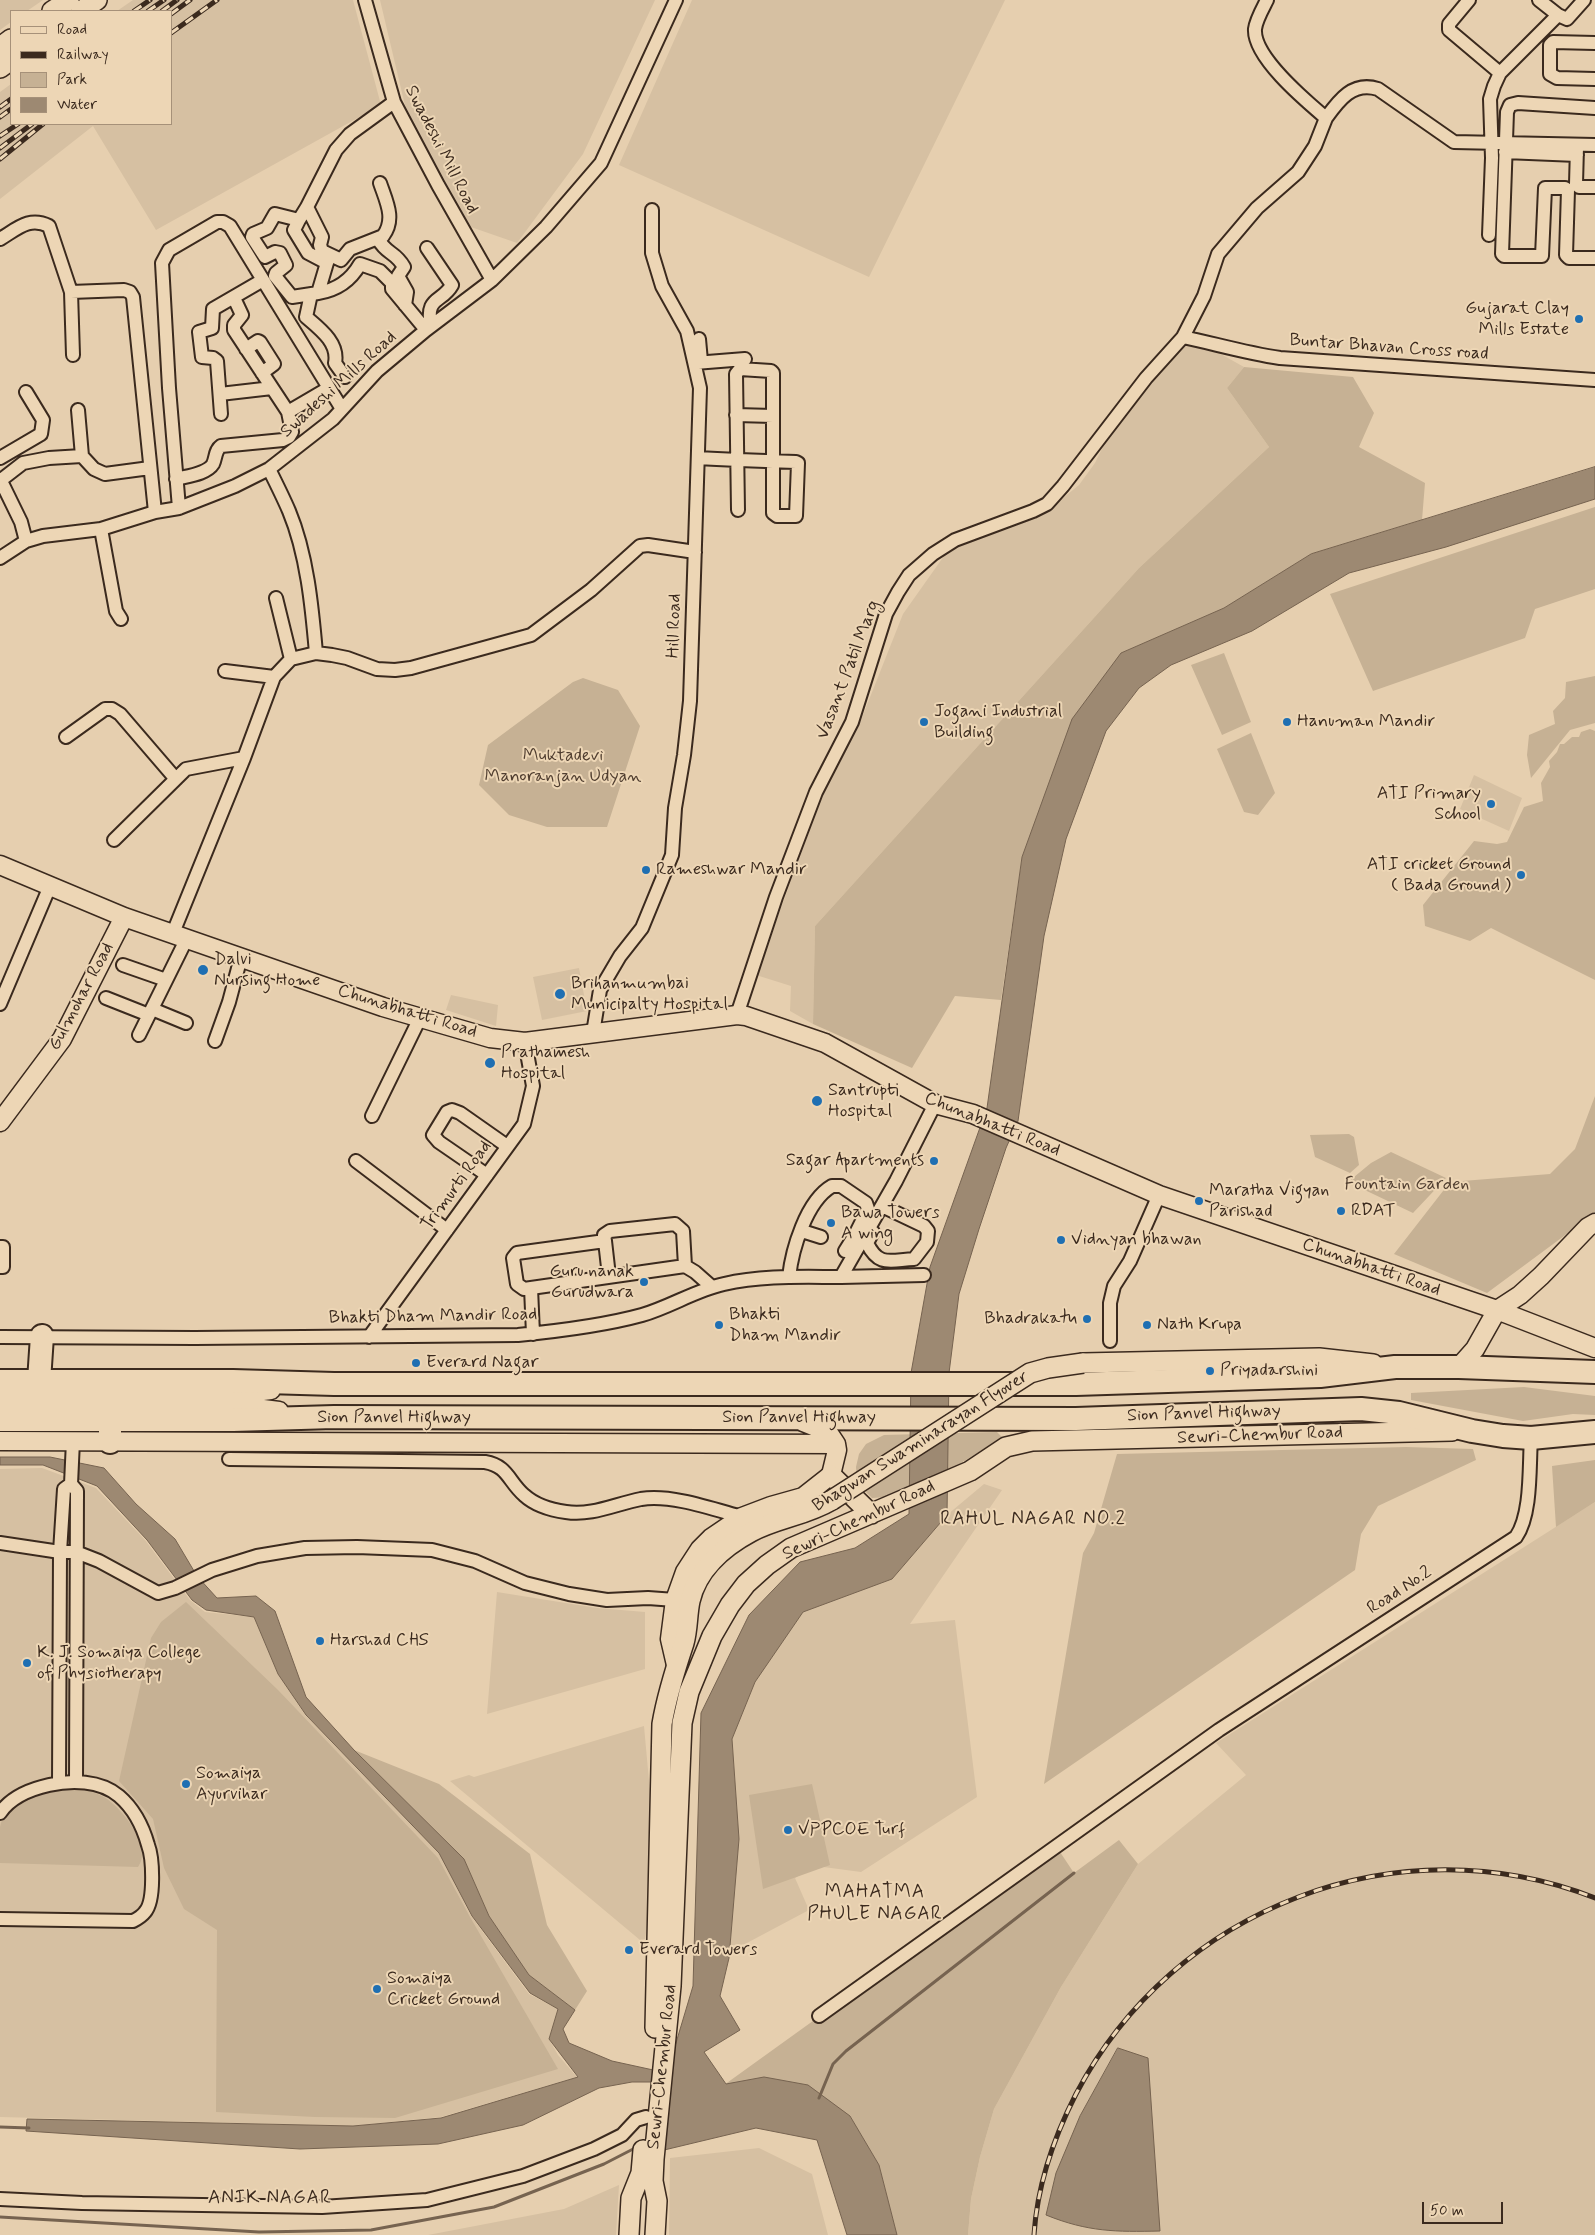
<!DOCTYPE html>
<html>
<head>
<meta charset="utf-8">
<style>
	body { margin:0 }
	#map { position:relative; width:1595px; height:2235px; overflow:hidden; background:#e6cfaf; font-family:Mynerve,sans-serif }
	canvas { display:block }
	.legend { position:absolute; left:10px; top:10px; width:162px; height:115px; box-sizing:border-box; background:#edd6b5; border:1px solid #a69179; margin:0; padding:6px 9px; list-style:none; font-size:15px; color:#3b2a1e }
	.legend li { display:flex; align-items:center; gap:10px; height:25px }
	.legend b { width:25px; border:1px solid #a69179 }
	.scale { position:absolute; left:1422px; top:2202px; width:81px; height:22px; box-sizing:border-box; border:2px solid #3b2a1e; border-top:0; padding-left:6px; font-size:15px; line-height:18px; white-space:nowrap; color:#3b2a1e; -webkit-text-stroke:4px #edd6b5; paint-order:stroke }
</style>
</head>
<body>
<div id="map">
<canvas width="1595" height="2235"></canvas>
<ul class="legend">
<li><b style="height:6px;background:#edd6b5"></b>Road</li>
<li><b style="height:6px;background:#3b2a1e"></b>Railway</li>
<li><b style="height:14px;background:#c6b194"></b>Park</li>
<li><b style="height:14px;background:#9d8972"></b>Water</li>
</ul>
<div class="scale">50 m</div>
</div>
<script>
const context = document.querySelector('canvas').getContext('2d');
context.lineJoin = 'round';
function fillPath(path, color) { context.fillStyle = color; context.fill(path, 'evenodd'); }
function stroke(path, color, width, dash) { context.strokeStyle = color; context.lineWidth = width; context.lineCap = dash ? 'butt' : 'round'; context.setLineDash(dash || []); context.stroke(path); }
function label(font, color, halo, rows, align = 'center') {
  context.font = font + ' Mynerve,sans-serif'; context.lineWidth = 4; context.setLineDash([]); context.textBaseline = 'middle'; context.strokeStyle = halo; context.fillStyle = color; for (const [text, x, y, turn = 0] of rows) {
    context.save(); context.translate(x, y); context.rotate((+turn || 0) * Math.PI / 180); context.textAlign = isNaN(turn) ? turn : align; if (halo) context.strokeText(text, 0, 0); context.fillText(text, 0, 0); context.restore();
  }
}
const built = new Path2D(`
	M0,0H43L27,11H11V22L0,30Z
	M133,0H353L381,105L156,230L93,126L0,199V92L11,84V124H171V11H117Z
	M380,0H655L583,154L517,243L468,226L408,118Z
	M692,0H1005L869,277L619,165Z
	M1185,346L1210,348L1244,367L1227,388L1269,447L1139,568L815,926L813,1024L790,1011L791,986L756,975L825,789L861,720L903,614L944,556L983,531L1051,508L1079,485L1095,463L1113,426L1128,405Z
	M1474,775L1522,798L1509,831L1460,809Z
	M579,968L587,1011L542,1020L533,977Z
	M451,995L498,1005L496,1026L446,1010Z
	M42,1468L96,1488L145,1540L190,1600L205,1612L254,1617L278,1674L305,1715L439,1853L471,1916L529,1994L558,2009L549,2039L558,2055L577,2077L441,2117L353,2126L0,2117V1469Z
	M984,1484L1002,1490L910,1624L955,1620L977,1797L861,1872L816,1866L795,1878L809,1910L745,1944L730,1946L739,1839L732,1739L755,1682L803,1612L892,1579L947,1515Z
	M1595,1502V2235H968L971,2199L980,2157L994,2109L1061,1987L1138,1864L1246,1775L1216,1743Z
	M497,1592L597,1608L645,1612V1669L487,1714Z
	M644,1726L651,1803V1902L645,1939L640,1940L450,1781L469,1775L474,1777Z
	M759,2148L812,2174L828,2235H669L670,2158Z
	M619,2185L616,2235H428L564,2209Z`);
const green = new Path2D(`
	M1244,367L1353,377L1374,413L1359,447L1425,483L1422,520L1311,554L1224,608L1121,653L1022,857L1001,1000L955,996L912,1068L813,1024L815,926L1139,568L1269,447L1227,388Z
	M1595,507V589L1535,609L1525,638L1373,691L1330,594Z
	M1224,653L1251,722L1222,735L1191,665Z
	M1595,676V723L1570,730L1531,778L1527,755L1529,735L1555,724L1553,711L1565,698L1566,682Z
	M583,678L618,690L640,726L607,827H547L509,815L479,785L488,745L573,682Z
	M1590,729L1595,731V980L1491,928L1470,941L1425,926L1423,905L1474,841L1497,844L1507,842L1524,807L1543,801L1541,783L1550,767L1549,761L1557,752L1560,744H1564L1572,737H1579L1581,732Z
	M1251,733L1275,793L1258,815L1244,812L1217,749Z
	M1595,1096V1213L1487,1293L1394,1254L1450,1182L1550,1174L1575,1149Z
	M1349,1134L1354,1137L1359,1165L1350,1173L1315,1157L1310,1135Z
	M1391,1152L1446,1178L1413,1213L1348,1182L1371,1163Z
	M1524,1387L1595,1396V1415L1573,1414L1523,1421L1411,1400V1393Z
	M997,1432L1002,1437C969,1458 911,1498 872,1498L865,1491L857,1479L856,1467L859,1454L866,1444L884,1435Z
	M1406,1447L1473,1449L1476,1460L1378,1506L1361,1534L1355,1570L1044,1784L1083,1553L1094,1533L1117,1454Z
	M1595,1460V1502L1556,1527L1552,1466Z
	M186,1602L278,1690L438,1858L470,1917L558,2069L395,2118L315,2117L216,2112L217,1930L184,1909L164,1868L153,1819L119,1781L151,1638L161,1622Z
	M354,1750L439,1784L530,1854L547,1925L587,1991L575,2010L529,1975L489,1916L464,1859Z
	M812,1784L830,1865L763,1889L749,1795Z
	M63,1787C77,1788 90,1790 102,1796C120,1805 154,1847 138,1867L0,1863C0,1851 0,1838 0,1827C4,1803 43,1790 63,1787Z
	M1119,1840L1138,1864L1061,1987L994,2109L980,2157L971,2199L968,2235H897L879,2165L850,2116L724,2085L1056,1846L1074,1873Z`);
const water = new Path2D(`
	M1595,467V499L1446,547L1349,573L1252,631L1171,665L1139,688L1106,731L1066,839L1044,936L1018,1121L1006,1148L979,1229L959,1294L949,1373L947,1515L892,1579L803,1612L755,1682L732,1739L739,1839L729,1958L720,1996L740,2030L704,2052L726,2084L764,2077L808,2085L850,2116L879,2165L897,2235H847L817,2140L756,2128L660,2151L666,2082H632L599,2088L523,2125L438,2144L300,2149L26,2131L27,2119L353,2126L441,2118L578,2077L549,2039L558,2009L530,1993L472,1916L439,1853L306,1715L278,1674L254,1617L206,1610L192,1600L147,1540L97,1486L43,1465H0V1457H50L104,1468L136,1504L175,1539L197,1576L217,1598L256,1596L275,1611L306,1697L354,1750L464,1859L489,1916L529,1975L575,2010L563,2029L569,2043L612,2061L667,2073L693,1986L701,1713L749,1615L800,1562L855,1548L909,1514L911,1373L930,1267L987,1108L1022,857L1072,719L1121,653L1224,608L1311,554Z
	M1118,2048L1148,2058L1160,2231C1116,2232 1088,2232 1046,2215L1056,2173L1080,2116Z`);
const stream = new Path2D(`
	M819,2098L833,2064L846,2051L1074,1873
	M0,2127L29,2128
	M0,2217L259,2232L371,2230L494,2207L604,2164L637,2147`);
const street = new Path2D(`
	M365,0L394,102L438,185L492,280
	M1469,0L1449,24V30L1500,73
	M1539,0L1558,15
	M1595,43L1553,42L1550,45V74L1557,78L1595,79
	M1595,108L1518,103L1510,105L1507,112L1502,254L1504,256H1542L1545,188H1565L1568,190L1566,255L1569,258H1595
	M1326,118C1339,100 1353,81 1378,89L1454,142L1595,145
	M1577,147L1576,184L1579,187H1595
	M1505,152L1577,155
	M380,183C386,201 396,219 383,236L350,249L341,260L322,251L320,245L322,237L307,207L336,150L350,134L394,102
	M307,207L299,220L275,214L267,228L253,234L252,237L265,257L275,252L280,253L286,265L276,273L275,276L292,297L318,293L329,256
	M299,220L294,230L308,253L327,263
	M1489,235L1492,158L1490,99L1494,86L1500,73L1558,15L1567,19L1584,0
	M0,239C17,229 29,216 49,226L71,292L124,290L130,292L133,297L155,512
	M378,239C387,255 395,251 404,267L398,276L407,292L405,305
	M427,248L452,285C442,303 425,296 431,326
	M397,279L392,283V289L426,330
	M71,292L73,355
	M318,293C337,290 351,280 360,264L380,271L392,283
	M311,294L306,317C320,329 339,343 335,363L345,377
	M234,298L242,315L234,325V330L288,412
	M1183,337C1216,344 1246,353 1280,358L1595,380
	M699,339L701,361
	M246,349L258,341L260,342L274,364L262,373
	M695,363L745,359
	M220,394L272,388
	M78,410L82,456
	M221,414L217,361L213,358L202,357L199,332L212,328L213,309L263,280
	M736,415L773,416
	M0,458L41,434L43,420L26,392
	M698,458C731,460 763,461 796,462L798,463L796,516H777L773,513V373L771,371L740,369L736,374L738,510
	M269,469C276,483 283,497 289,511C307,554 312,607 316,653
	M0,479L21,522L26,541
	M176,479C187,476 207,474 213,464C216,458 215,450 221,446L283,440L289,437L292,432L288,412L329,388
	M1,480L23,463L49,458L82,456L94,469L105,474L150,468
	M179,508L169,388L162,263L169,250L217,222H223L230,226L342,409
	M101,529L116,611L121,619
	M0,558L26,541L43,536L101,529L155,512L179,508L235,486L269,469L333,419L377,371L426,330L492,280L546,227L601,163L676,0
	M276,598L291,659
	M225,671L274,677
	M66,737L105,709H112L120,714L175,778
	M114,840L186,769L244,758
	M173,933L244,758L274,677L291,659L316,653L332,655L347,658L377,669L395,670L411,668L531,635L591,590L640,546L648,545L695,552
	M123,965L166,980
	M106,998L149,1015
	M0,1004L50,886
	M152,1009L186,1023
	M737,1015L776,897L816,792L852,722L886,614L898,592L909,575L933,554L955,540L1033,511L1047,504L1063,486L1146,378L1183,337L1204,296L1218,254L1257,208L1298,172L1315,146L1326,118C1306,101 1253,57 1255,29C1256,20 1263,8 1267,0
	M593,1033L600,990L620,956L642,928L672,855L675,808L684,755L690,701L700,388L687,331L662,286L652,253V210
	M139,1035L187,938
	M215,1041L229,1002L241,957
	M372,1116L420,1018
	M356,1161L447,1230
	M487,1175L439,1142L433,1135L447,1112L452,1110L460,1113L507,1146
	M802,1231L821,1237
	M873,1232L867,1243C879,1268 891,1260 914,1259L927,1242L928,1231L924,1226L882,1206
	M605,1241L609,1276
	M0,1247H3V1267H0
	M845,1251L855,1235
	M685,1266L524,1289L517,1284L513,1258L517,1253L605,1241L604,1235L610,1231L675,1224L683,1231L685,1266L695,1272L712,1287
	M789,1277C792,1250 806,1201 832,1186H841L866,1203L868,1209L855,1235L863,1240
	M841,1277L924,1275
	M531,1288L533,1334
	M0,1337L195,1338L518,1335C559,1331 602,1326 642,1315C670,1307 696,1290 724,1284C762,1275 803,1277 841,1277L896,1181L935,1104
	M369,1337L524,1124L533,1086L525,1042
	M1110,1341V1303L1114,1286L1130,1261L1159,1195
	M73,1441L71,1484L77,1491L76,1781
	M229,1459L485,1462C508,1466 508,1481 524,1495C536,1506 551,1510 566,1512C592,1516 615,1504 641,1499C671,1494 713,1509 742,1517
	M0,1543L60,1552H76L99,1561L158,1593L175,1588L212,1570L257,1556L305,1548L357,1547L432,1550L475,1561L525,1583L569,1594L607,1600L648,1598L675,1600
	M59,1783L60,1552L64,1489L71,1484
	M0,1813C11,1797 31,1789 49,1785C71,1780 100,1780 119,1796C133,1808 143,1827 148,1845C153,1858 155,1901 145,1912C142,1916 137,1919 133,1921L0,1919
	M819,2016L1219,1730L1516,1537C1532,1514 1529,1466 1531,1438
	M0,2199L82,2203L322,2207L427,2200L523,2176L594,2149L622,2135L636,2120L646,2117`);
const secondary = new Path2D(`
	M0,865L124,917L383,1007L490,1038L525,1042L737,1015L746,1016L825,1043L935,1104L973,1114L1159,1195L1497,1310L1595,1348
	M0,1122L62,1039L124,917
	M1459,1367L1475,1349L1497,1310L1520,1295L1541,1276L1588,1227L1595,1223
	M0,1393L238,1394L271,1390
	M0,1407L239,1406L279,1411
	M0,1441L836,1444
	M676,1665L670,1639L675,1600L685,1572L700,1549L711,1538L742,1517L771,1506L803,1497L831,1475L837,1450L836,1444L828,1432L803,1422`);
const primary = new Path2D(`
	M52,11L69,0
	M81,11L97,0
	M0,47L11,39
	M0,68L11,60
	M1083,1363L1319,1358L1373,1364
	M831,1475L871,1514
	M655,2028L662,1724C667,1695 675,1670 684,1643C688,1629 687,1615 690,1601C697,1570 723,1547 751,1532C777,1518 805,1516 832,1500
	M629,2235L631,2198L641,2173L643,2150
	M655,2235L657,2201L653,2181L654,2159L671,1986L682,1723L689,1692L712,1636L730,1605L746,1584L767,1565L791,1548L970,1471L1006,1447L1032,1441L1452,1431`);
const highway = new Path2D(`
	M0,1381H233L334,1384H1076L1320,1376L1395,1367H1459L1595,1372
	M39,1381L42,1336
	M0,1420H233L334,1417L1076,1419L1361,1409L1399,1413L1472,1431L1503,1436L1531,1438L1595,1432
	M110,1420V1442`);
const rail = new Path2D(`
	M134,11L150,0
	M148,11L164,0
	M162,11L177,0
	M171,14L190,0
	M171,33L217,0
	M0,107L11,99
	M0,117L11,109
	M0,136L18,124
	M0,148L32,124
	M0,159L43,124
	M1034,2235C1037,2187 1054,2137 1076,2094C1174,1907 1398,1821 1595,1898`);
const primaryBridge = new Path2D(`
	M832,1500L1030,1373L1048,1368L1083,1363`);
const markers = [
	[1579,319,5,"#1f6fb2"],
	[924,722,5,"#1f6fb2"],
	[1287,722,5,"#1f6fb2"],
	[1491,804,5,"#1f6fb2"],
	[646,870,5,"#1f6fb2"],
	[1521,875,5,"#1f6fb2"],
	[203,970,6,"#1f6fb2"],
	[560,994,6,"#1f6fb2"],
	[490,1063,6,"#1f6fb2"],
	[817,1101,6,"#1f6fb2"],
	[934,1161,5,"#1f6fb2"],
	[1199,1201,5,"#1f6fb2"],
	[1341,1211,5,"#1f6fb2"],
	[831,1223,5,"#1f6fb2"],
	[1061,1240,5,"#1f6fb2"],
	[644,1282,5,"#1f6fb2"],
	[1087,1319,5,"#1f6fb2"],
	[719,1325,5,"#1f6fb2"],
	[1147,1325,5,"#1f6fb2"],
	[416,1363,5,"#1f6fb2"],
	[1210,1371,5,"#1f6fb2"],
	[320,1641,5,"#1f6fb2"],
	[27,1663,5,"#1f6fb2"],
	[186,1784,5,"#1f6fb2"],
	[788,1830,5,"#1f6fb2"],
	[629,1950,5,"#1f6fb2"],
	[377,1989,5,"#1f6fb2"]
];
const streetNames = [
	["Swadeshi Mill Road",441,150,63],
	["Buntar Bhavan Cross road",1389,348,4],
	["Swadeshi Mills Road",339,385,-42],
	["Hill Road",675,626,-88],
	["Vasant Patil Marg",849,670,-69],
	["Gulmohar Road",82,997,-62],
	["Chunabhatti Road",407,1012,17],
	["Chunabhatti Road",992,1125,22],
	["Trimurti Road",457,1186,-54],
	["Chunabhatti Road",1371,1268,19],
	["Bhakti Dham Mandir Road",433,1317,-1],
	["Sion Panvel Highway",1204,1414,-2],
	["Sion Panvel Highway",394,1418],
	["Sion Panvel Highway",799,1418],
	["Sewri-Chembur Road",1260,1436,-2],
	["Bhagwan Swaminarayan Flyover",921,1442,-32],
	["Sewri-Chembur Road",859,1521,-25],
	["Road No.2",1400,1591,-33],
	["Sewri-Chembur Road",663,2067,-84]
];
const poiNames = [
	["Gujarat Clay",1569,309,"right"],
	["Mills Estate",1569,330,"right"],
	["Jogani Industrial",934,712],
	["Building",934,733],
	["Hanuman Mandir",1297,722],
	["ATI Primary",1481,794,"right"],
	["School",1481,815,"right"],
	["ATI cricket Ground",1511,865,"right"],
	["( Bada Ground )",1511,886,"right"],
	["Rameshwar Mandir",656,870],
	["Dalvi",214,960],
	["Nursing Home",214,981],
	["Brihanmumbai",571,984],
	["Municipalty Hospital",571,1005],
	["Prathamesh",501,1053],
	["Hospital",501,1074],
	["Santrupti",828,1091],
	["Hospital",828,1112],
	["Sagar Apartments",924,1161,"right"],
	["Maratha Vigyan",1209,1191],
	["Parishad",1209,1212],
	["RDAT",1351,1211],
	["Bawa Towers",841,1213],
	["A wing",841,1234],
	["Vidnyan bhawan",1071,1240],
	["Guru nanak",634,1272,"right"],
	["Gurudwara",634,1293,"right"],
	["Bhakti",729,1315],
	["Dham Mandir",729,1336],
	["Bhadrakatu",1077,1319,"right"],
	["Nath Krupa",1157,1325],
	["Everard Nagar",426,1363],
	["Priyadarshini",1220,1371],
	["Harshad CHS",330,1641],
	["K. J. Somaiya College",37,1653],
	["of Physiotherapy",37,1674],
	["Somaiya",196,1774],
	["Ayurvihar",196,1795],
	["VPPCOE Turf",798,1830],
	["Everard Towers",639,1950],
	["Somaiya",387,1979],
	["Cricket Ground",387,2000]
];
const parkNames = [
	["Muktadevi",563,756],
	["Manoranjan Udyan",563,777],
	["Fountain Garden",1407,1185]
];
const neighbourhoodNames = [
	["RAHUL NAGAR NO.2",1033,1520],
	["MAHATMA",875,1893],
	["PHULE NAGAR",875,1915],
	["ANIK NAGAR",270,2199]
];
fillPath(built, '#d6c0a2');
fillPath(green, '#c6b194');
fillPath(water, '#9d8972');
stroke(water, '#766350', 1);
stroke(stream, '#766350', 3);
stroke(street, '#3b2a1e', 16);
stroke(secondary, '#3b2a1e', 21);
stroke(primary, '#3b2a1e', 22);
stroke(highway, '#3b2a1e', 26);
stroke(street, '#edd6b5', 12);
stroke(secondary, '#edd6b5', 18);
stroke(primary, '#edd6b5', 19);
stroke(highway, '#edd6b5', 22);
stroke(rail, '#3b2a1e', 5);
stroke(rail, '#edd6b5', 3, [9]);
stroke(primaryBridge, '#3b2a1e', 22, []);
stroke(primaryBridge, '#edd6b5', 19);
for (const [x, y, r, color] of markers) { const dot = new Path2D(); dot.arc(x, y, r, 0, 2 * Math.PI); context.fillStyle = color; context.fill(dot); stroke(dot, '#edd6b5', 2); }
label('18px', '#3b2a1e', '#edd6b5', streetNames);
label('18px', '#3b2a1e', '#edd6b5', poiNames, 'left');
label('18px', '#503e30', '#edd6b5', parkNames);
context.letterSpacing = '1px';
label('19px', '#3b2a1e', '#edd6b5', neighbourhoodNames);
context.letterSpacing = '0px';
</script>
</body>
</html>
